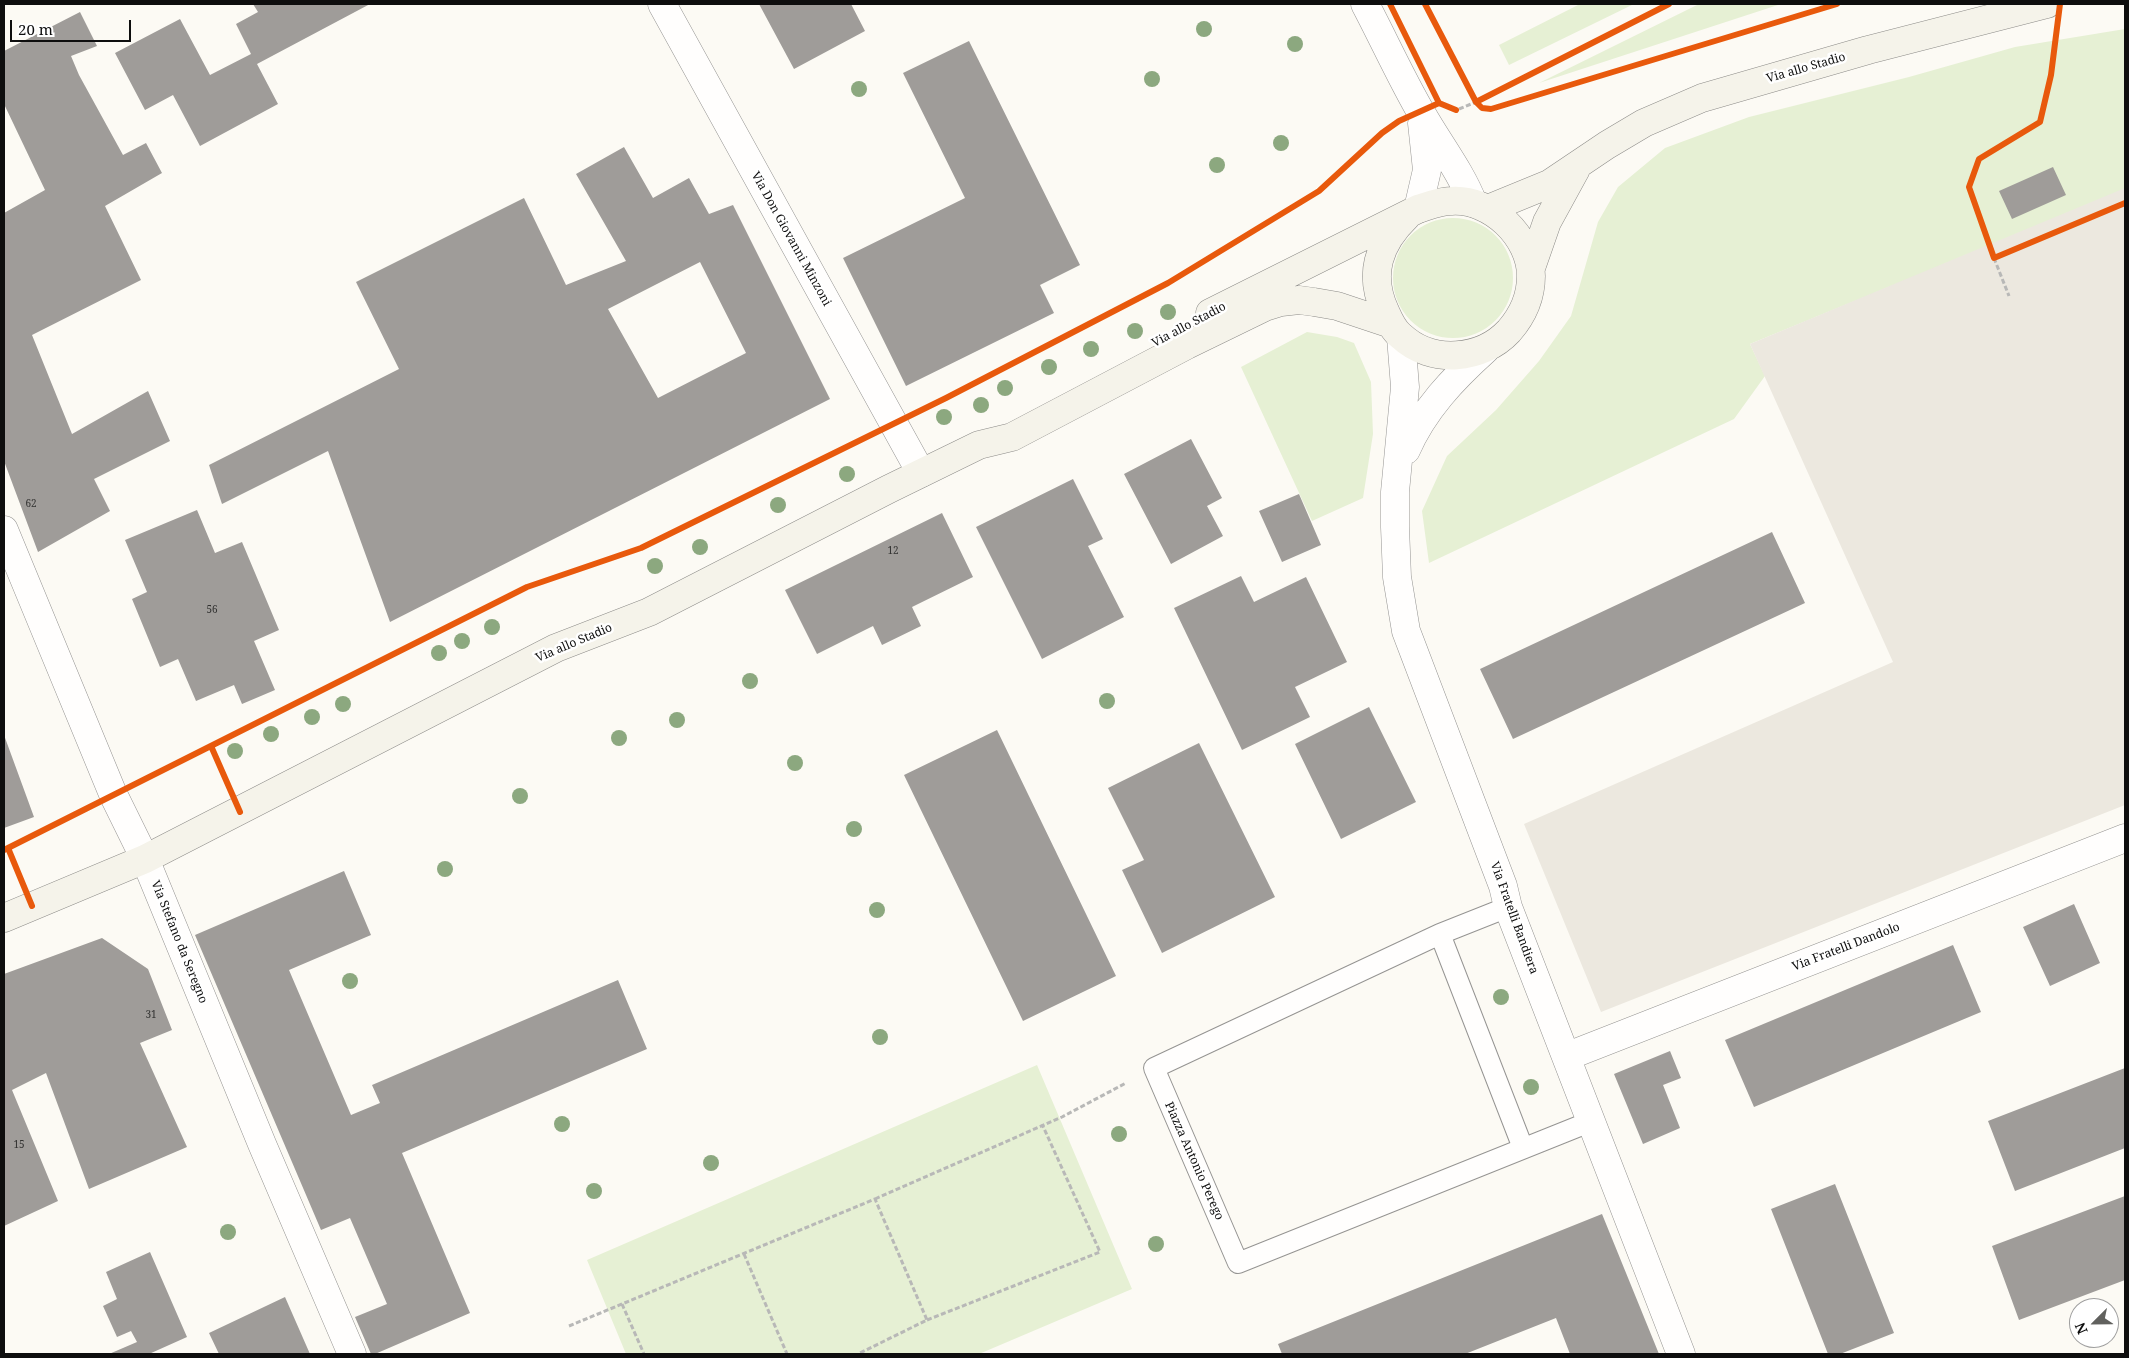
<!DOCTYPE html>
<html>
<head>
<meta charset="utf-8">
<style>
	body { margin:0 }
	#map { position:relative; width:2129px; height:1358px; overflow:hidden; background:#fcfaf4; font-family:"Noto Serif",serif }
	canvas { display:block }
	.frame { position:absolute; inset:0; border:5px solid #0e0e0e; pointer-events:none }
	.north { position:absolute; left:2069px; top:1298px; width:50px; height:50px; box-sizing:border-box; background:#fff; border:1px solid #9f9f9f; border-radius:50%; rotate:247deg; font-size:14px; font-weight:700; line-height:20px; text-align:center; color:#0e0e0e }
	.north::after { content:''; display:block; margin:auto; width:18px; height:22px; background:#61615e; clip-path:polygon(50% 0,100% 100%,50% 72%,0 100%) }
	.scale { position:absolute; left:10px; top:20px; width:121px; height:22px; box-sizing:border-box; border:2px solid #0e0e0e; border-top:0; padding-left:6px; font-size:15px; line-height:18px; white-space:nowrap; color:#0e0e0e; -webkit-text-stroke:4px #fff; paint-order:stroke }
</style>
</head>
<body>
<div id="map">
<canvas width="2129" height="1358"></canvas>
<div class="frame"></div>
<div class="north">N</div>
<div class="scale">20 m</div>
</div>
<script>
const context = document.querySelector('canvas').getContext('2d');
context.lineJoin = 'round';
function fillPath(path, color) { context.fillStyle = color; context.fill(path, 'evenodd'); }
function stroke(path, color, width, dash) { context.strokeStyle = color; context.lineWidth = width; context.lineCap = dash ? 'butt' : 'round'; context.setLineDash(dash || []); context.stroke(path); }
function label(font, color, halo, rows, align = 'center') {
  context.font = font + ' "Noto Serif",serif'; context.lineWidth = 5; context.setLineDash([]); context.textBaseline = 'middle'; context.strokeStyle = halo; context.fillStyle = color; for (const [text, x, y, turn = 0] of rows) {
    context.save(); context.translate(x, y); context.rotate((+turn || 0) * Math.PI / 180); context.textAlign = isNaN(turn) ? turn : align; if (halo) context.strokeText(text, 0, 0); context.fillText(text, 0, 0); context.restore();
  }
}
const green = new Path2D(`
	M1580,4H1634L1509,65L1499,45Z
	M1699,4H1781L1539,83Z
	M2125,29V190L1750,344L1765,376L1734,419L1429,563L1422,511L1447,456L1496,410L1539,361L1571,316L1598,222L1618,187L1665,148L1749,117L1909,77L2015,47Z
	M1393 278a60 60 0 1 1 120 0a60 60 0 1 1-120 0Z
	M1307,332L1337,337L1354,343L1371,382L1373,434L1363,498L1312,521L1241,367Z
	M1037,1065L1132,1289L979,1354H626L587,1260Z`);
const plaza = new Path2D(`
	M2125,188V805L1601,1012L1524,824L1893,662L1750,344Z`);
const building = new Path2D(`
	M253,4H370L257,64L278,104L200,146L173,95L145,110L115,53L180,19L210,75L251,54L236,24L258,12Z
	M759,4H851L865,31L794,69Z
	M80,12L97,46L71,56L79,75L123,155L146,143L162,173L105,206L141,280L32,335L72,434L148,391L170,441L94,479L110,511L38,552L4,461V213L45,190L4,104V51Z
	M969,41L1080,265L1040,285L1054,313L906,386L843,258L965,198L903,73Z
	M624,147L653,198L689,178L709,214L733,205L830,399L390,622L328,451L222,504L209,465L399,369L356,282L524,198L566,285L626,261L576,174ZM700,262L746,353L658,398L608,309Z
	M2053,167L2066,195L2012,219L1999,191Z
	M1191,439L1222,498L1207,506L1223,536L1171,564L1124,474Z
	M1073,479L1103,539L1088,546L1124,617L1042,659L976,527Z
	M1299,494L1321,545L1282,562L1259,511Z
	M197,510L215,553L242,542L279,630L254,641L275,690L242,704L234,685L196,701L178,659L160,667L132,599L147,592L125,540Z
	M942,513L973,577L912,607L921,626L882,645L873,626L817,654L785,590Z
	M1772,532L1805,603L1513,739L1480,669Z
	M1241,576L1254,602L1306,577L1347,662L1295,687L1310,717L1242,750L1174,608Z
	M1369,707L1416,802L1341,839L1295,744Z
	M997,730L1116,976L1023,1021L904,775Z
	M4,735L34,817L4,828Z
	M1199,743L1275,897L1162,953L1122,870L1144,860L1108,788Z
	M344,871L371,935L289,970L351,1115L380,1103L372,1085L618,980L647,1049L402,1153L470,1313L375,1354H371L355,1317L387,1304L350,1218L321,1230L195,935Z
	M2074,904L2100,963L2050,986L2023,927Z
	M102,938L148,969L172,1030L140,1043L187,1147L89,1189L46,1073L12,1090L58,1201L4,1226V974Z
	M1953,945L1981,1012L1754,1107L1725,1040Z
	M1670,1051L1681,1078L1663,1085L1680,1128L1643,1144L1614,1074Z
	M2125,1068V1148L2015,1191L1988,1121Z
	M1835,1184L1894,1333L1840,1354H1828L1771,1209Z
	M2125,1196V1280L2019,1320L1992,1246Z
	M1602,1214L1659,1354H1570L1556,1318L1465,1354H1282L1278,1344Z
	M150,1252L187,1337L149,1354H109L137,1342L131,1331L117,1337L103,1306L117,1299L106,1272Z
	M285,1297L310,1354H219L209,1333Z`);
const path = new Path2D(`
	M1459,109L1476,102
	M1994,258L2009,296
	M875,1199L1062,1117L1126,1083
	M744,1254L787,1354
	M622,1304L644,1354
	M927,1320L1100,1252L1042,1124
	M569,1326L875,1199L927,1320L858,1354`);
const lane = new Path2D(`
	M1508,907L1440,934L1154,1068L1238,1263L1592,1121
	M1440,934L1523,1148`);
const street = new Path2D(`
	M662,4L921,473
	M1365,4C1384,40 1401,78 1422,114C1439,144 1461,172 1473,203
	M1418,209L1427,170L1422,123
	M1401,337L1405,387L1395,492V527L1397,577L1406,631L1503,886L1508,907L1681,1354
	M1406,450C1424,409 1453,379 1485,350
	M4,530L113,794L145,859L262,1144L352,1354
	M1568,1056L2125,838`);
const secondary = new Path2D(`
	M1488,209L1549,184L1607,145L1644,123L1702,98L1868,50L2047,4
	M1531,268L1547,222L1576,169
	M1210,313L1418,209C1428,206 1440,201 1451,201C1491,198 1531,237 1531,276C1531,297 1523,315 1509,331C1482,360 1432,365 1401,336C1393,330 1389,320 1385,311C1368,274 1379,243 1407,216
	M4,918L145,859L556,648L649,612L889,489L979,445L1012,437L1187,345L1265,307L1281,302L1299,300L1314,302L1337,306L1391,324`);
const cycleway = new Path2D(`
	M1390,4L1439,103L1456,110
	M1425,4L1476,102L1669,4
	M2060,4L2051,75L2040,122L1979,159L1969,187L1994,258L2125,203
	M1476,102L1482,108L1491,109L1837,4
	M211,746L240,812
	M8,848L32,906
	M4,850L527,587L641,548L946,398L1168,283L1319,191L1382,133L1399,121L1439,103`);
const trees = [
	[1204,29],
	[1295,44],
	[1152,79],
	[859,89],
	[1281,143],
	[1217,165],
	[1168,312],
	[1135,331],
	[1091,349],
	[1049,367],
	[1005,388],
	[981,405],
	[944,417],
	[847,474],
	[778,505],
	[700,547],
	[655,566],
	[492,627],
	[462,641],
	[439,653],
	[750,681],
	[1107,701],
	[343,704],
	[312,717],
	[677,720],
	[271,734],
	[619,738],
	[235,751],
	[795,763],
	[520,796],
	[854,829],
	[445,869],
	[877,910],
	[350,981],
	[1501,997],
	[880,1037],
	[1531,1087],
	[562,1124],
	[1119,1134],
	[711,1163],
	[594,1191],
	[228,1232],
	[1156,1244]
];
const numberNames = [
	["62",31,504],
	["12",893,551],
	["56",212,610],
	["31",151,1015],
	["15",19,1145]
];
const streetNames = [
	["Via allo Stadio",1806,68,-16],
	["Via Don Giovanni Minzoni",791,239,61],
	["Via allo Stadio",1189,325,-28],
	["Via allo Stadio",574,643,-23],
	["Via Fratelli Bandiera",1514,918,70],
	["Via Stefano da Seregno",179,942,68],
	["Via Fratelli Dandolo",1846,947,-21],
	["Piazza Antonio Perego",1194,1161,66]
];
fillPath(green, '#e6f0d4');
fillPath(plaza, '#ece8df');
fillPath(building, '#9f9c99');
stroke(lane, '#959492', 22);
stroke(street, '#959492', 29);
stroke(secondary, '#8c8b88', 29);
stroke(path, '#b8b8b7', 3, [5, 2.5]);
stroke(lane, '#fffefd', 20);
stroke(street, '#fffefd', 28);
stroke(secondary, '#f5f3ea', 28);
stroke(cycleway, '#e8590c', 6);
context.fillStyle = '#8ca87f';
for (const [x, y] of trees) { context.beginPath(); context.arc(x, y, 8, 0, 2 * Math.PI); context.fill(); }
label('10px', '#323231', null, numberNames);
label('12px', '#0e0e0e', '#fff', streetNames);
</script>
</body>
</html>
